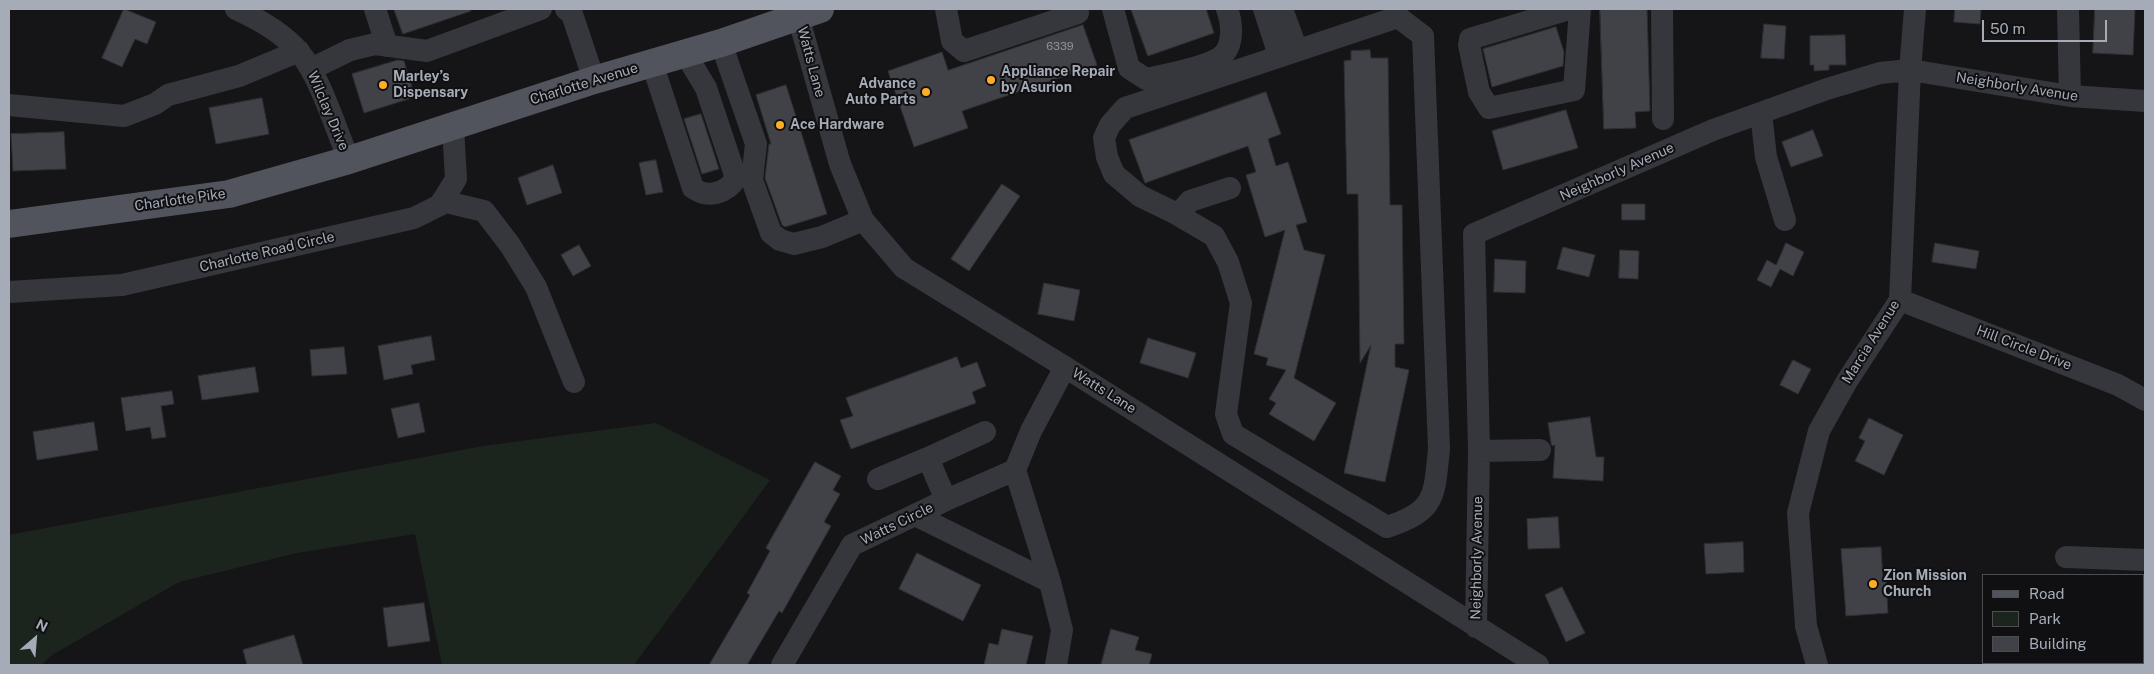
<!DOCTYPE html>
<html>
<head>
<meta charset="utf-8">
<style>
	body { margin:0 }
	#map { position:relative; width:2154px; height:674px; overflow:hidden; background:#151517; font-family:"Public Sans",sans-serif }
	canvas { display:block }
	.frame { position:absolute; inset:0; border:10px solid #a5acb8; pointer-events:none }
	.legend { position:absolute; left:1982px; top:574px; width:162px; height:90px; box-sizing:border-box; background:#101012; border:1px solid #4c4e54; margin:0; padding:6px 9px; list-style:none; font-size:15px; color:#a5acb8 }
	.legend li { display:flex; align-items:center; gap:10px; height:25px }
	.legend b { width:25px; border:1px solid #4c4e54 }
	.north { position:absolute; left:10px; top:614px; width:50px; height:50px; -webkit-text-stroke:4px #101012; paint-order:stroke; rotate:27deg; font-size:14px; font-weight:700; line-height:20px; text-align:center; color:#a5acb8 }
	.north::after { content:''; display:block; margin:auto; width:18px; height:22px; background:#a5acb8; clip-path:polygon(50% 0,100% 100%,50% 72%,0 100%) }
	.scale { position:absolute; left:1982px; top:20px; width:125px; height:22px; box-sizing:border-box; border:2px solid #a5acb8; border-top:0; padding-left:6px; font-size:15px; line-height:18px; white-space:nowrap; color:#a5acb8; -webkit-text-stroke:4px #101012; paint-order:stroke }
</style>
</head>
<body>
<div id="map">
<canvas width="2154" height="674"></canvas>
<div class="frame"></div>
<ul class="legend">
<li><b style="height:6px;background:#51545c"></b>Road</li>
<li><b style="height:14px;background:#1c251d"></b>Park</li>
<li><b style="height:14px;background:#414247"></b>Building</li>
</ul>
<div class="north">N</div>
<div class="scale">50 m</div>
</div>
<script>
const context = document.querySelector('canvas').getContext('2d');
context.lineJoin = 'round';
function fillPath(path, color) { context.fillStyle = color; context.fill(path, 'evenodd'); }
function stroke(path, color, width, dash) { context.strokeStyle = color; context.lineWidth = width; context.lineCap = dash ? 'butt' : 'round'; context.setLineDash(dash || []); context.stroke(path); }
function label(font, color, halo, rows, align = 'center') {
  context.font = font + ' "Public Sans",sans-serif'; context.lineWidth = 4; context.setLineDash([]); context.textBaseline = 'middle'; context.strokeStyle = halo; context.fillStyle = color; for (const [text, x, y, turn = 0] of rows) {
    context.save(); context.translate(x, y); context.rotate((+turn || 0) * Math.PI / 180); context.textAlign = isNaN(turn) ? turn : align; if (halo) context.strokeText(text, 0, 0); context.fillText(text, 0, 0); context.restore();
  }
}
const green = new Path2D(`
	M656,423L770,480L634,665H442L415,534L297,553L179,582L52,655L41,665H9V535L483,446Z`);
const building = new Path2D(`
	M124,9L156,22L147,44L135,39L122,67L102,58Z
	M394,9H470L471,11L403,34Z
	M1131,9H1206L1214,33L1148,56Z
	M1600,9H1647L1650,111L1635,112L1636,128L1604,129Z
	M1955,9H1981L1980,24L1954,22Z
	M2095,9H2135L2133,55L2093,53Z
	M1764,24L1786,26L1784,59L1761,58Z
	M1083,25L1097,65L962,111L968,128L914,147L888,71L942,52L948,70Z
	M1556,27L1564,52L1563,66L1492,87L1483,49Z
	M1845,35L1846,65H1829V70L1814,71V65H1810V36Z
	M1370,50L1371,58H1388L1390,205H1402L1404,344H1395V367L1409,370L1385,482L1344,473L1371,345L1360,363L1358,194H1347L1344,61L1351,60V51Z
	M398,60L404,61L415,97L364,113L352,74Z
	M786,85L827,214L785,227L782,225L765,178L769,144H771L756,95Z
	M1266,92L1281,134L1268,139L1276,166L1288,162L1307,222L1296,225L1304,250L1325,255L1294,378L1336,403L1314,441L1269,414L1276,403L1269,399L1286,370L1266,365L1268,358L1254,354L1285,230L1265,237L1246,175L1256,172L1248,146L1145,183L1129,140Z
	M262,98L269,134L216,144L209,108Z
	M1566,110L1578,148L1503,170L1492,131Z
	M701,114L719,169L702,174L684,119Z
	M1813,130L1823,156L1791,167L1782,142Z
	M64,132L66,169L13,171L11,134Z
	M656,160L663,192L646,195L639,163Z
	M553,165L562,193L527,205L518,178Z
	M1002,184L1020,196L969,271L951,259Z
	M1622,204H1645V220H1622Z
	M1786,243L1804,252L1793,276L1780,269L1771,287L1757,280L1767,260L1776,265Z
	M1935,243L1979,251L1976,269L1932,262Z
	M579,245L591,266L573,276L561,255Z
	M1563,247L1595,255L1589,277L1557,269Z
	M1620,250L1639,251L1638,279L1619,278Z
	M1495,259L1526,261L1525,293L1494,292Z
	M1044,283L1080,290L1074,321L1038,314Z
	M431,336L435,360L411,365L413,374L384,380L378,346Z
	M1148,338L1196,353L1188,378L1140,363Z
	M344,347L347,374L312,376L310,350Z
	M957,357L961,368L977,362L986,386L972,392L976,403L851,449L840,420L853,416L846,398Z
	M1793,360L1811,369L1798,394L1780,385Z
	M255,367L259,392L202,400L198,376Z
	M172,391L174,404L161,406L166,437L152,439L150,427L126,431L121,398Z
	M419,403L425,432L398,438L391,409Z
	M1590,417L1596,457H1604L1603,481L1553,478L1555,445L1552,446L1551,443L1548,423Z
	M1869,418L1903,435L1884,475L1855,461L1865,441L1859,438Z
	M94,422L98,450L37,460L33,432Z
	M815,462L841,476L833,490L840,494L824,522L831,526L782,613L779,611L747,665H709L750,595L747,593L770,551L766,548Z
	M1558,517L1560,548L1528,549L1527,519Z
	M1743,542L1744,572L1706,574L1704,544Z
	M1881,547L1883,581H1886L1888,613L1846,616L1841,549Z
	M917,553L981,585L963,621L899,589Z
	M1562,587L1585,633L1566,642L1545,595Z
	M424,603L430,641L388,647L383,608Z
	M1002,629L1033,636L1026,665H984L989,643L998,645Z
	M1111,629L1139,637L1135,650L1152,654L1149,665H1101Z
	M294,635L303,665H247L243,650Z`);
const minor = new Path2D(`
	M236,9C258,19 284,34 299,52C320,76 336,130 349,160
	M375,9L387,46
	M566,9L572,14L594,80
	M796,9L840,164L863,220L904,268L1065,367L1538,665
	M946,9L952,41L964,51L1078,13L1077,9
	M1113,9L1129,68L1146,79C1164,75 1212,67 1224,54C1234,42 1232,22 1227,9
	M1264,9L1279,55
	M1282,9L1297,50
	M1569,9L1470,39L1469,45L1479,92L1489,108L1574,90L1580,9
	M1662,9L1663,119
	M2068,9L2070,96
	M1398,17L1423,36L1439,449C1434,495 1437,511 1387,527L1233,434L1226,414L1241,303L1228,262L1214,236L1173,212L1140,196L1114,174L1107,157L1104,138L1110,125L1125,108Z
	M721,43L756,144L752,180L771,233L780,240L794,244L822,237L863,220
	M652,63L693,188C708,199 727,193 736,178L706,88L685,53
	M311,69L350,50L375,44L427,51L541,9
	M9,105L124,116L155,104L168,95L239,76L299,51
	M1761,113L1766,157L1785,220
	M442,201L484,211L510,245L536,287L574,382
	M1178,215L1190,201L1230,188
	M9,292L122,285L414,218L440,205L456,179L453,127
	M1900,300L2118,385L2145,400
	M1479,451L1540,450
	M928,458L985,432
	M1015,470L1050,582L1062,630L1056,665
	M878,479L928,458L946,500
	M915,515L1050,582
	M2066,557L2145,560
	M1476,627L1479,451L1474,234L1713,130L1827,89L1880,73L1910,70L2070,96L2145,101
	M782,665L852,545L946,500L1015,470L1031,431L1065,367
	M1817,665L1806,626L1798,513L1819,431L1847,381L1900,300L1910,70L1915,9`);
const major = new Path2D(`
	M9,224L229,194L349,160L594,80L721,43L820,9`);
const markers = [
	[991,80,5,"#ffad25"],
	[383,85,5,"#ffad25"],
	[926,92,5,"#ffad25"],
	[780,125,5,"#ffad25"],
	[1873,584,5,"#ffad25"]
];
const numberNames = [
	["6339",1060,47]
];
const streetNames = [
	["Watts Lane",811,62,75],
	["Charlotte Avenue",584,84,-17],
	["Neighborly Avenue",2017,87,9],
	["Wilclay Drive",328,111,67],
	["Neighborly Avenue",1617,172,-24],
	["Charlotte Pike",180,200,-8],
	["Charlotte Road Circle",267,252,-13],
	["Marcia Avenue",1871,342,-58],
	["Hill Circle Drive",2024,348,21],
	["Watts Lane",1104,391,32],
	["Watts Circle",897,524,-26],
	["Neighborly Avenue",1477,558,-89]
];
const poiNames = [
	["Appliance Repair",1001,72],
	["by Asurion",1001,88],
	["Marley’s",393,77],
	["Dispensary",393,93],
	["Advance",916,84,"right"],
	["Auto Parts",916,100,"right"],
	["Ace Hardware",790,125],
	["Zion Mission",1883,576],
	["Church",1883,592]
];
fillPath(green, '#1c251d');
fillPath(building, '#414247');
stroke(building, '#2e2f33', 1);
stroke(minor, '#35373c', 22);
stroke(major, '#51545c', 28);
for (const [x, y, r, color] of markers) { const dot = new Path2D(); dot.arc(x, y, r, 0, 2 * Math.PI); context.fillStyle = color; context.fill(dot); stroke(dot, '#101012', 2); }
label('11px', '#8c929c', null, numberNames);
label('14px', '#a5acb8', '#101012', streetNames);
label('bold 14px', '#a5acb8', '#101012', poiNames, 'left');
</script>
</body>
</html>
